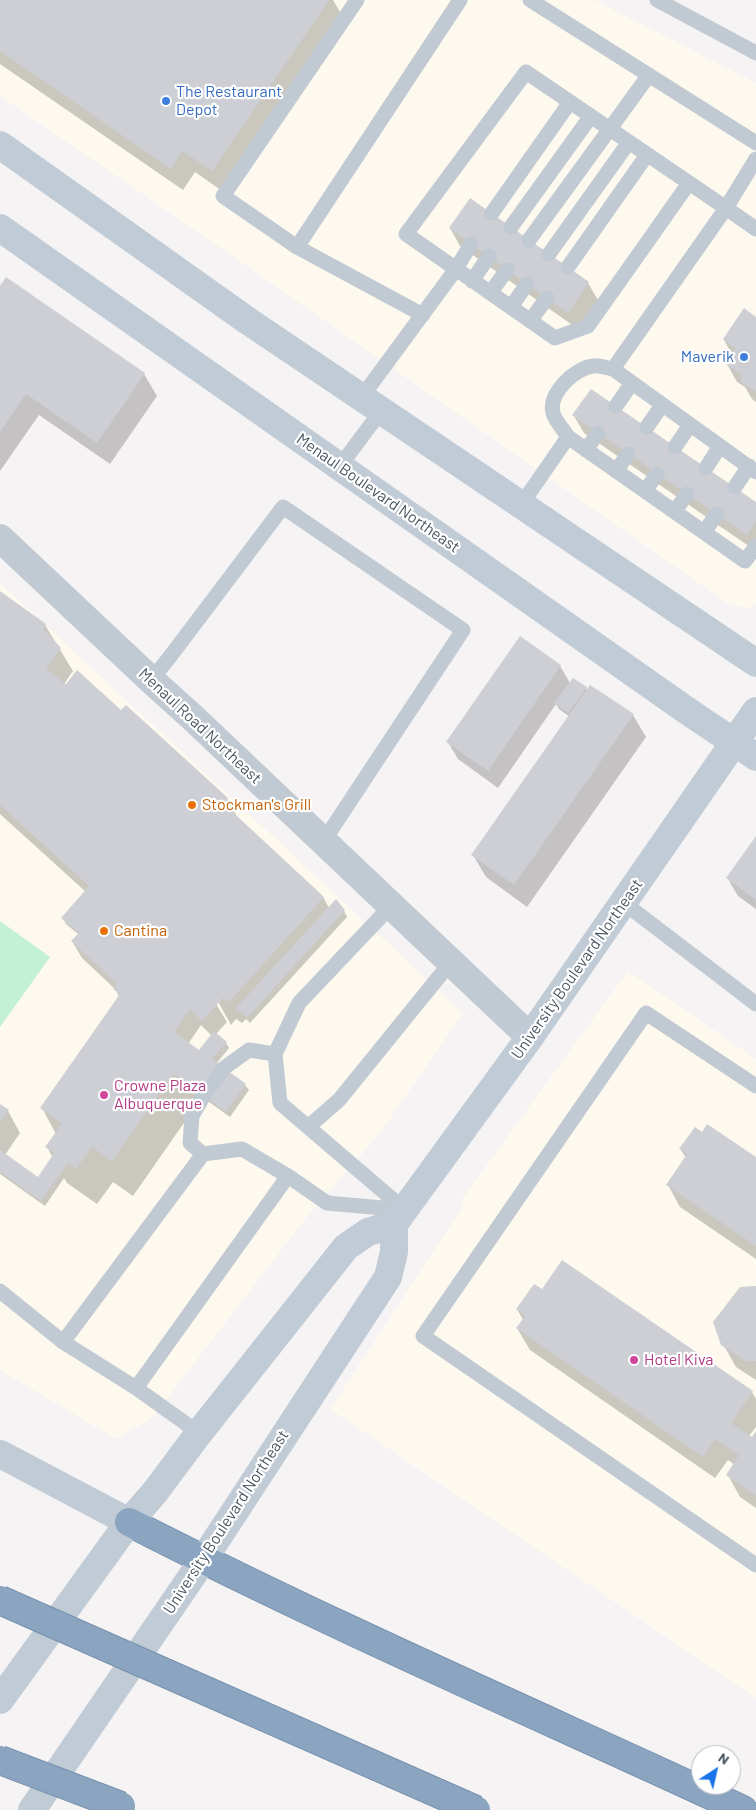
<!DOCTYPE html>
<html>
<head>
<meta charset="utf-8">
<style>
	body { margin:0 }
	#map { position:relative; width:756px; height:1810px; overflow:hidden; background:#f5f3f3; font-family:Barlow,sans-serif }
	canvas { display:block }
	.north { position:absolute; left:691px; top:1745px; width:50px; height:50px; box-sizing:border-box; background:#fff; border:1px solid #b7bbc0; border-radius:50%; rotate:35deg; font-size:14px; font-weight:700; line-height:20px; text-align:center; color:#4a5661 }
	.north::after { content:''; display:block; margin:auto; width:18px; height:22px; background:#1a73e8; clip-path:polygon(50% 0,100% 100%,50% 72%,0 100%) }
</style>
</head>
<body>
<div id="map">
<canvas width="756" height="1810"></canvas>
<div class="north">N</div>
</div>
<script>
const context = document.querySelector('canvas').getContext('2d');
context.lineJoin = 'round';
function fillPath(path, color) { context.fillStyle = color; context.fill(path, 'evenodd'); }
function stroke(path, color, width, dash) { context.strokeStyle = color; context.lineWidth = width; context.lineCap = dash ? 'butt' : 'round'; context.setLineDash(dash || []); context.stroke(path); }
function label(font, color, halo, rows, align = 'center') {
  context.font = font + ' Barlow,sans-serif'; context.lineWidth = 4.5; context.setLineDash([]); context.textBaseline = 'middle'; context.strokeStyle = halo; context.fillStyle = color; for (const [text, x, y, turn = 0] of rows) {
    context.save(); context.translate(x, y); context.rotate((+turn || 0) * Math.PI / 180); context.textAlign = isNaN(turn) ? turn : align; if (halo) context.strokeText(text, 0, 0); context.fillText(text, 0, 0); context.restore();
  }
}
const commercial = new Path2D(`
	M0,0H595L756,83V604L749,608L730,605L224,250L0,96Z
	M0,583L463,1013L381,1132L306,1218L152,1418L116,1439L0,1370Z
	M628,971L756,1059V1698L330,1409L461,1210L463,1198Z`);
const green = new Path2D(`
	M0,921L50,957L0,1027Z`);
const shadow = new Path2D(`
	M0,0H333L344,19L225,193L195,172L183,190L0,64Z
	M450,228L588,283L598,300L578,329L460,246Z
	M0,288L144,374L157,396L110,464L39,415L0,471Z
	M756,318V402L752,399L745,387L737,382L727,364L733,356L724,340Z
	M574,416L756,503V551L584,433Z
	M0,593L45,625L73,671L64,684L121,712L227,799L239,820L323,897L329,908L344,911L347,917L250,1023L246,1019L242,1023L236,1019L231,1025L216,998L213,999L227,1022L216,1034L226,1043L229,1048L216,1064L245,1085L249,1090L230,1117L202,1097L133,1196L113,1182L97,1204L67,1183L64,1178L45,1206L0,1174V1105L8,1111L20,1133L5,1155L38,1178L53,1158L47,1147L56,1134L42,1108L120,998L115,989L82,958L72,941L78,934L66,924L63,918L86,892L0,814ZM201,1025L212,1036L199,1051L188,1044Z
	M520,638L560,666L570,683L586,688L588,691L633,715L646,737L527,907L486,877L473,855L570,717L559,709L556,704L498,788L458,759L448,742Z
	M756,839V909L738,896L728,879Z
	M681,1150L756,1159V1259L680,1207L668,1185L686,1158Z
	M756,1287V1380L736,1367L723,1344Z
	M517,1309L752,1392L756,1399V1427L749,1436L753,1439L756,1434V1508L740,1497L728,1475L735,1465L728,1460L715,1478L530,1350L517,1328L523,1320Z`);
const building = new Path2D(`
	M0,0H329L212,171L182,151L171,169L0,51Z
	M470,198L589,282L568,313L449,228Z
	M6,277L145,373L97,443L26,394L0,432V286Z
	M744,308L756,317V392L740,381L743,376L726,364L736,349L723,339Z
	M591,389L756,502V521L747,535L572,415Z
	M0,591L46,624L43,629L61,648L46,669L66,684L77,670L121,710L126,705L228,798L224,804L324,897L229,1002L223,998L202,1021L190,1009L174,1032L199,1050L214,1031L227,1042L212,1059L246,1084L226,1112L173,1074L112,1161L92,1147L76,1169L68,1163L41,1201L0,1172V1150L38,1177L54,1153L45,1147L62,1124L40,1108L120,994L113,989L117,984L71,941L79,933L61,918L89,886L0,805Z
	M520,636L561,665L488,771L446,742Z
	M573,678L587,687L568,713L554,703Z
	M590,685L634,714L514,885L471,855Z
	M756,836V900L726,878Z
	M336,899L345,910L247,1018L236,1008Z
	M0,1104L9,1110L0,1122Z
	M707,1124L756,1157V1246L666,1185L687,1154L679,1149L695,1127L702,1132Z
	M562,1260L753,1391L731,1423L752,1437L756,1431V1496L726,1475L739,1455L715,1439L703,1457L516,1328L525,1316L516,1309L534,1284L542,1289Z
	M756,1286V1361H746L721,1345L713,1322L740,1287Z`);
const lane = new Path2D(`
	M357,0L223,196L297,247L423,315
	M530,0L756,143
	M657,0L756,53
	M689,183L588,326L555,338L406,234L526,72L726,208L756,159
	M492,213L570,102
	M511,227L591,116
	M756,229L726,208L613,369L756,472
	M529,240L649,75
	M297,247L460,0
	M549,254L629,142
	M568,267L647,155
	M472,281L489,256
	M490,293L507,270
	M511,307L527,284
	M530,321L547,298
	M361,398L456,269L471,244
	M616,406L632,383
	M647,427L662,405
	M568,437C564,430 555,421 553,413C548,393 575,368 593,366C599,365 607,368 613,369
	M675,447L690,425
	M586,450L598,433
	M340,466L381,411
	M706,468L720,446
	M616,471L628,454
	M735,487L749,466
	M645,491L657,474
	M521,505L568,437L745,561L756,546
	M675,511L687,494
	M704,532L717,514
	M151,680L169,658L283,507L463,630L323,842
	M624,903L756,1004
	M275,1054L249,1050L224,1068L204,1095L192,1116L190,1143L203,1154L242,1149L288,1176L327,1203L405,1210L280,1103L275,1054L299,1003L391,906
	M756,1086L646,1013L423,1336L756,1565
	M308,1127L339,1100L451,962
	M0,1291L63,1342L136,1388L199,1433
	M63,1342L203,1154
	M136,1388L288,1176`);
const street = new Path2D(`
	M0,538L151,680L191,716L530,1037`);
const secondary = new Path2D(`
	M0,145L248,321L756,663
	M0,228L686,710L756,757
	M0,1454L129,1522
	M0,1700L129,1522L155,1492L199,1433L346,1247L368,1232L394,1224
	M32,1810L203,1560L388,1277L394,1252V1224L530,1037L756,711`);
const highway = new Path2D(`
	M129,1522C330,1625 538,1715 743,1810`);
const highwayBridge = new Path2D(`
	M0,1600L476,1810
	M0,1760L121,1806`);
const markers = [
	[166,101,5,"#3f7fe0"],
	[744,357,5,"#3f7fe0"],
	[192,805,5,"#e8710a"],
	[104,931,5,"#e8710a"],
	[104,1095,5,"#d1479c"],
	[634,1360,5,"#d1479c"]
];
const shopNames = [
	["The Restaurant",176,92],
	["Depot",176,110],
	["Maverik",734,357,"right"]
];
const streetNames = [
	["Menaul Boulevard Northeast",378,493,35],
	["Menaul Road Northeast",200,726,43],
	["University Boulevard Northeast",577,969,-55],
	["University Boulevard Northeast",226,1522,-57]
];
const foodNames = [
	["Stockman's Grill",202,805],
	["Cantina",114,931]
];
const hotelNames = [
	["Crowne Plaza",114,1086],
	["Albuquerque",114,1104],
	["Hotel Kiva",644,1360]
];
fillPath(commercial, '#fdf9ef');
fillPath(green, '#c3f1d5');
fillPath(shadow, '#0003');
fillPath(building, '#cdcfd5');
stroke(highway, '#7690ad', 30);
stroke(lane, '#c1cad2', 15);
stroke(street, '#c1cad2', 28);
stroke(secondary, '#c1cbd6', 28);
stroke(highway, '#8ba5c1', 28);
stroke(highwayBridge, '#7690ad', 30, []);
stroke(highwayBridge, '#8ba5c1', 28);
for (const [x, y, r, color] of markers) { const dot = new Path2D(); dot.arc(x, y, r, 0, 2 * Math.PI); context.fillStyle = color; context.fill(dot); stroke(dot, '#fff', 2); }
label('16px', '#366cbe', '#fff', shopNames, 'left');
label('16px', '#4a5661', '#fff', streetNames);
label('16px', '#c56008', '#fff', foodNames, 'left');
label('16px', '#b23c85', '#fff', hotelNames, 'left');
</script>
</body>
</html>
